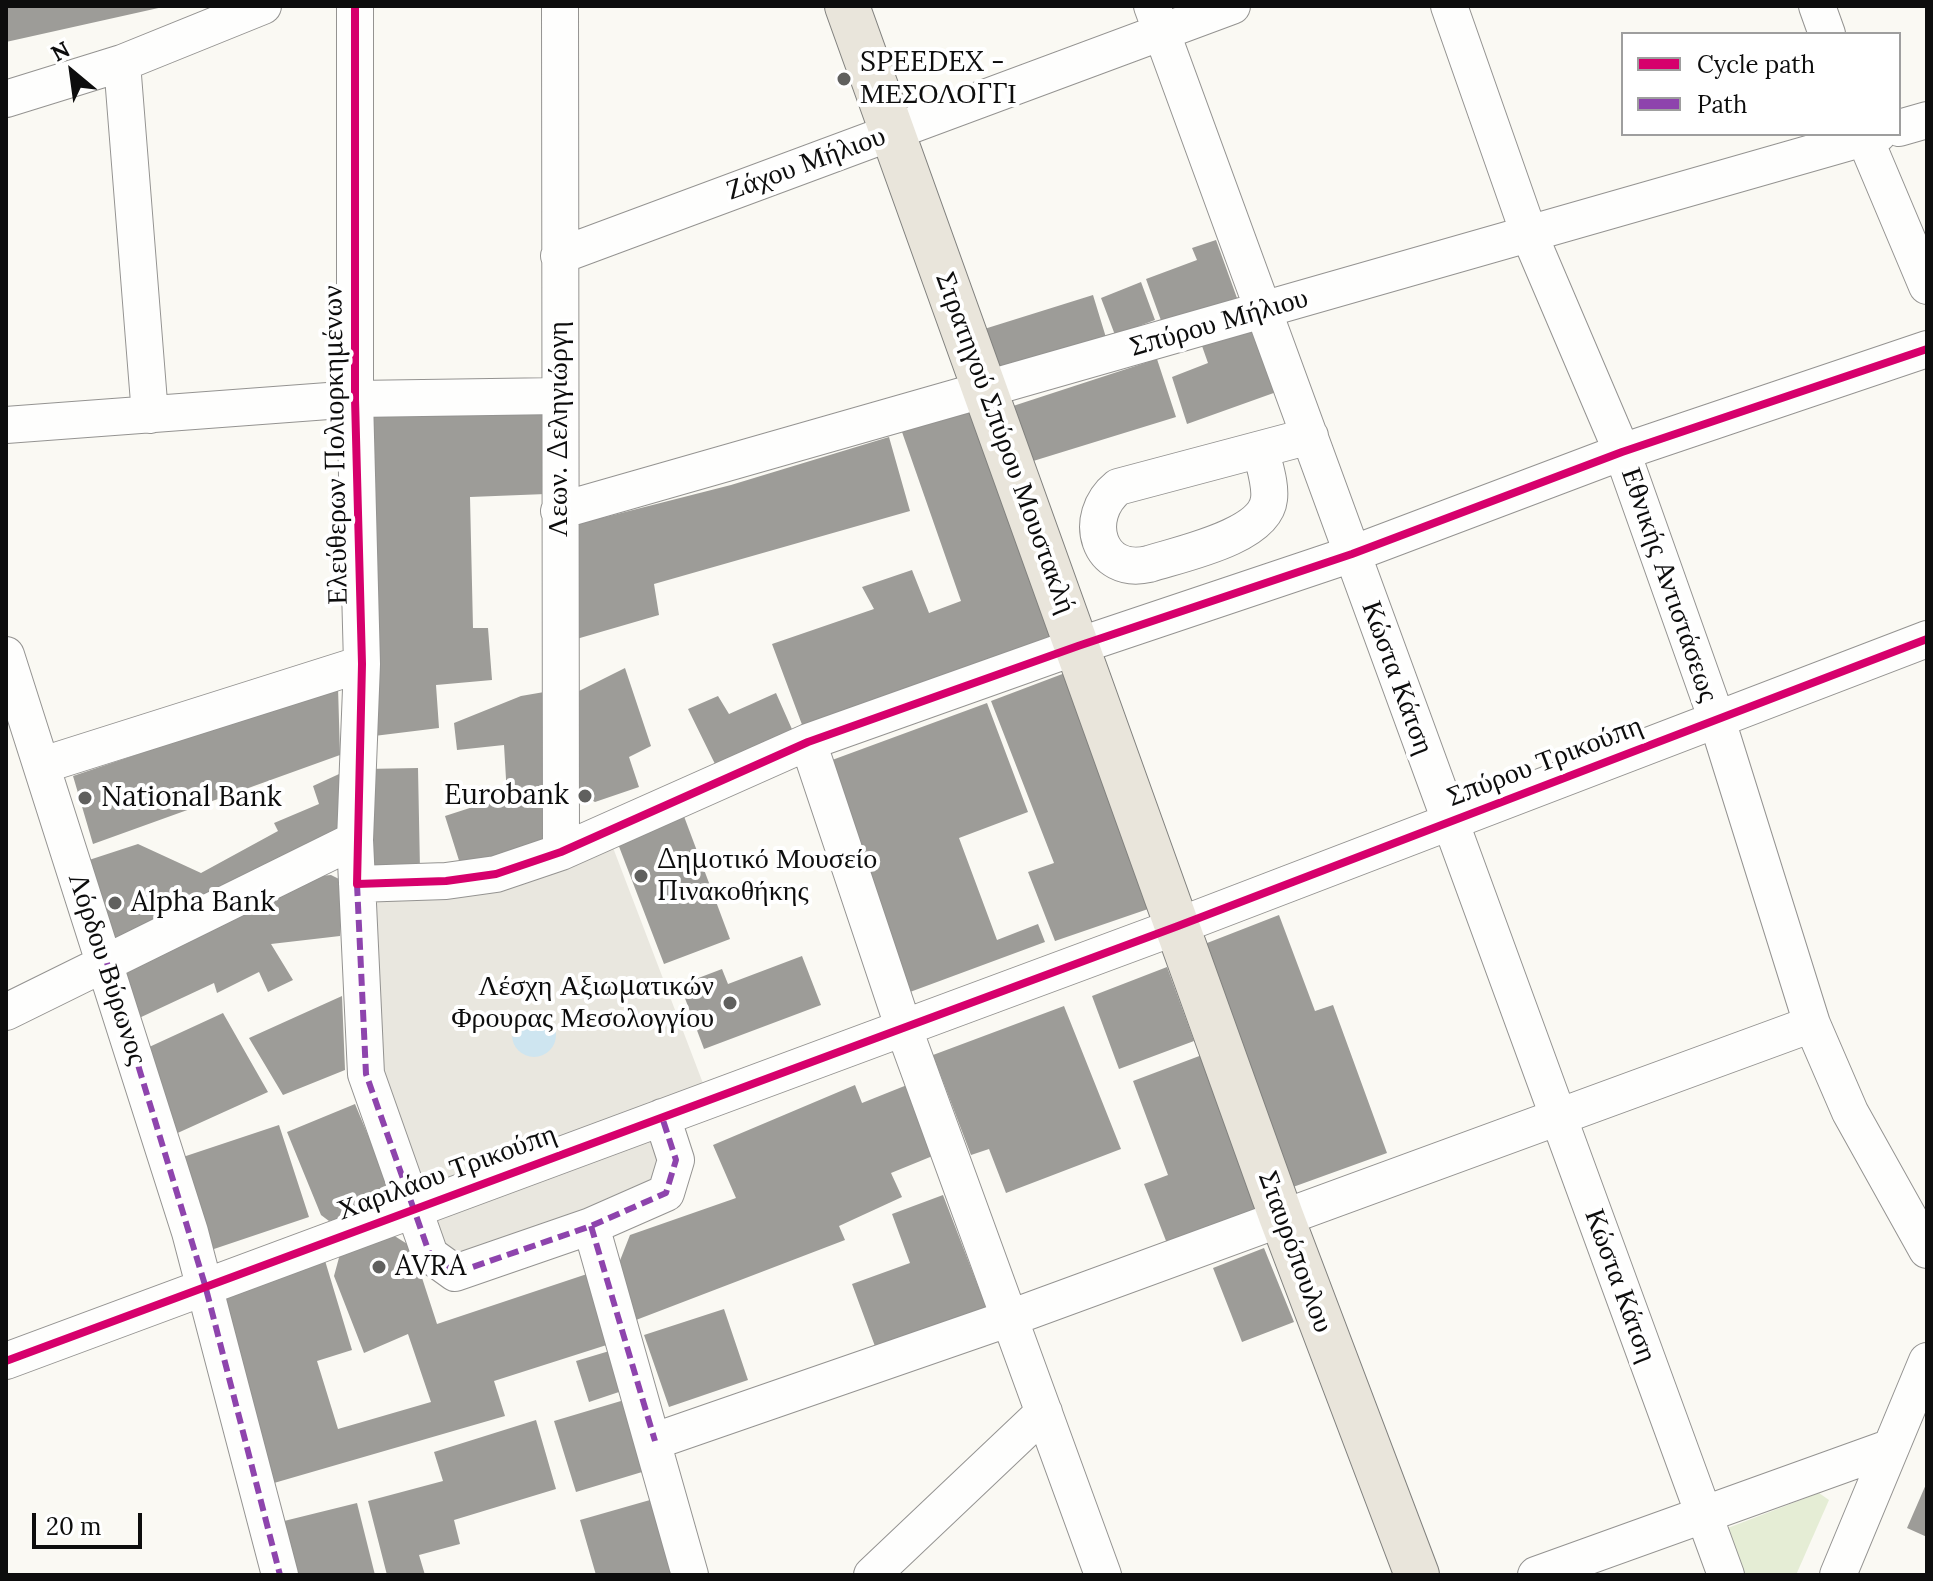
<!DOCTYPE html>
<html>
<head>
<meta charset="utf-8">
<style>
	body { margin:0 }
	#map { position:relative; width:1933px; height:1581px; overflow:hidden; background:#faf9f3; font-family:Lora,serif }
	canvas { display:block }
	.frame { position:absolute; inset:0; border:8px solid #0d0d0d; pointer-events:none }
	.legend { position:absolute; left:1621px; top:32px; width:280px; height:104px; box-sizing:border-box; background:#fff; border:2px solid #9e9e9e; margin:0; padding:10px 14px; list-style:none; font-size:24px; color:#0d0d0d }
	.legend li { display:flex; align-items:center; gap:16px; height:40px }
	.legend b { width:40px; border:2px solid #9e9e9e }
	.north { position:absolute; left:32px; top:32px; width:80px; height:80px; -webkit-text-stroke:6px #fff; paint-order:stroke; rotate:331deg; font-size:22px; font-weight:700; line-height:32px; text-align:center; color:#0d0d0d }
	.north::after { content:''; display:block; margin:auto; width:28px; height:36px; background:#0d0d0d; clip-path:polygon(50% 0,100% 100%,50% 72%,0 100%) }
	.scale { position:absolute; left:32px; top:1513px; width:110px; height:36px; box-sizing:border-box; border:4px solid #0d0d0d; border-top:0; padding-left:10px; font-size:24px; line-height:28px; white-space:nowrap; color:#0d0d0d; -webkit-text-stroke:6px #fff; paint-order:stroke }
</style>
</head>
<body>
<div id="map">
<canvas width="1933" height="1581"></canvas>
<div class="frame"></div>
<ul class="legend">
<li><b style="height:10px;background:#d6006c"></b>Cycle path</li>
<li><b style="height:10px;background:#8e44ad"></b>Path</li>
</ul>
<div class="north">N</div>
<div class="scale">20 m</div>
</div>
<script>
const context = document.querySelector('canvas').getContext('2d');
context.lineJoin = 'round';
function fillPath(path, color) { context.fillStyle = color; context.fill(path, 'evenodd'); }
function stroke(path, color, width, dash) { context.strokeStyle = color; context.lineWidth = width; context.lineCap = dash ? 'butt' : 'round'; context.setLineDash(dash || []); context.stroke(path); }
function label(font, color, halo, rows, align = 'center') {
  context.font = font + ' Lora,serif'; context.lineWidth = 8; context.setLineDash([]); context.textBaseline = 'middle'; context.strokeStyle = halo; context.fillStyle = color; for (const [text, x, y, turn = 0] of rows) {
    context.save(); context.translate(x, y); context.rotate((+turn || 0) * Math.PI / 180); context.textAlign = isNaN(turn) ? turn : align; if (halo) context.strokeText(text, 0, 0); context.fillText(text, 0, 0); context.restore();
  }
}
const green = new Path2D(`
	M1819,1493L1829,1500L1796,1575H1735L1720,1531Z`);
const plaza = new Path2D(`
	M612,845L709,1099L663,1117L666,1193L455,1273L366,1074L357,884Z`);
const water = new Path2D(`
	M512 1035a22 22 0 1 1 44 0a22 22 0 1 1-44 0Z`);
const building = new Path2D(`
	M6,6H163V7L6,42Z
	M1216,240L1237,298L1163,326L1146,279L1197,260L1192,248Z
	M1141,282L1155,320L1115,335L1101,298Z
	M1093,295L1108,344L995,378L981,330Z
	M1257,325L1282,390L1187,424L1172,377L1208,363L1202,346Z
	M1157,359L1176,417L1030,462L1010,407Z
	M979,407L1059,641L804,730L772,644L874,609L862,587L912,570L929,613L961,601L902,432Z
	M545,410L546,494L470,497L473,628H488L492,680L436,685L439,728L374,736L367,417Z
	M889,437L910,511L654,584L659,615L573,640L574,525L731,485Z
	M625,668L651,746L629,757L639,787L595,802L573,790V694Z
	M1065,673L1151,908L1055,941L1028,872L1054,863L991,701Z
	M338,687L340,755L93,844L73,776Z
	M550,691L554,841L462,870L445,816L507,796L504,745L457,750L454,723L521,696Z
	M776,693L795,736L716,766L688,709L718,696L729,714Z
	M987,703L1028,812L959,838L997,940L1038,924L1045,942L910,992L824,763Z
	M418,768L420,870L367,871L365,769Z
	M350,769L348,834L118,946L89,860L138,844L201,873L278,831L274,823L319,804L313,786Z
	M682,811L730,939L664,964L615,836Z
	M331,875L339,879L343,892L340,936L271,944L293,980L268,992L259,972L217,993L214,983L137,1019L123,974L320,876Z
	M1279,915L1315,1011L1333,1005L1387,1153L1293,1187L1202,945Z
	M802,956L821,1005L704,1049L680,985L722,969L728,984Z
	M1167,967L1194,1041L1119,1069L1092,996Z
	M342,996L345,1070L283,1095L249,1038Z
	M1064,1006L1121,1149L1006,1193L989,1149L971,1155L933,1055Z
	M223,1013L268,1092L171,1136L147,1048Z
	M1202,1055L1263,1210L1168,1246L1144,1184L1168,1175L1133,1081Z
	M855,1085L862,1103L907,1085L935,1155L891,1173L902,1197L839,1226L845,1240L636,1320L619,1263L630,1235L736,1198L713,1145Z
	M355,1104L392,1193L337,1220L329,1221L321,1215L287,1132Z
	M279,1125L309,1217L211,1250L180,1158Z
	M943,1195L986,1307L876,1349L852,1284L910,1263L892,1214Z
	M393,1235L412,1247L437,1324L596,1271L616,1342L494,1381L505,1416L274,1483L214,1287L323,1254L352,1350L317,1361L338,1429L431,1402L408,1334L364,1353L334,1276L340,1254Z
	M1264,1248L1294,1322L1242,1342L1213,1268Z
	M724,1309L748,1380L669,1407L644,1335Z
	M616,1349L628,1389L589,1402L576,1361Z
	M631,1398L652,1469L576,1492L554,1421Z
	M536,1420L556,1489L454,1520L460,1544L419,1555L425,1575H387L368,1501L443,1481L434,1452Z
	M1927,1482V1537L1907,1528Z
	M650,1500L672,1575H596L580,1520Z
	M357,1503L375,1575H293L280,1522Z`);
const minor = new Path2D(`
	M355,6V399L362,664L355,840L366,1074L430,1255L455,1273L591,1226L666,1193L676,1160L662,1117
	M560,6L561,852
	M1152,6L1726,1575
	M1449,6L1529,234L1622,452L1717,720L1812,1024L1850,1112L1927,1250
	M1817,6L1827,34
	M122,63L150,415
	M6,99L122,63L263,6
	M1899,128L1927,120
	M1863,134L1927,286
	M559,256L1232,6
	M6,425L355,399L559,396
	M1261,450C1264,465 1271,484 1269,499C1265,537 1180,554 1149,564C1098,576 1081,517 1118,487L1310,436
	M559,511L1878,134
	M6,655L190,1232L280,1575
	M808,742L904,1029L1103,1575
	M43,765L362,664
	M357,884L446,881L496,874L561,852L808,742L1078,646L1352,554L1622,452L1927,349
	M6,1012L355,840
	M591,1226L690,1575
	M6,1361L1178,926L1927,639
	M655,1441L1010,1318L1812,1024
	M872,1575L1044,1412
	M1536,1575L1889,1448
	M1838,1575L1927,1361`);
const major = new Path2D(`
	M847,6L1281,1216L1417,1575`);
const quiet = new Path2D(`
	M357,884L366,1074L430,1255L455,1273L591,1226L666,1193L676,1160L662,1117
	M107,963L205,1285L280,1575
	M591,1226L655,1441`);
const cycleway = new Path2D(`
	M355,6V399L362,664L357,884L446,881L496,874L561,852L808,742L1078,646L1352,554L1622,452L1927,349
	M6,1361L1178,926L1927,639`);
const markers = [
	[844,79,8,"#60605e"],
	[585,796,8,"#60605e"],
	[85,798,8,"#60605e"],
	[641,876,8,"#60605e"],
	[115,903,8,"#60605e"],
	[730,1003,8,"#60605e"],
	[379,1267,8,"#60605e"]
];
const poiNames = [
	["SPEEDEX -",860,63],
	["ΜΕΣΟΛΟΓΓΙ",860,95],
	["Eurobank",569,796,"right"],
	["National Bank",101,798],
	["Δημοτικό Μουσείο",657,860],
	["Πινακοθήκης",657,892],
	["Alpha Bank",131,903],
	["Λέσχη Αξιωματικών",714,987,"right"],
	["Φρουρας Μεσολογγίου",714,1019,"right"],
	["AVRA",395,1267]
];
const streetNames = [
	["Ζάχου Μήλιου",806,164,-20],
	["Σπύρου Μήλιου",1219,323,-16],
	["Λεων. Δεληγιώργη",559,429,-90],
	["Στρατηγού Σπύρου Μουστακλή",1005,443,70],
	["Ελεύθερων Πολιορκημένων",336,445,-91],
	["Εθνικής Αντιστάσεως",1669,585,71],
	["Κώστα Κάτση",1397,678,70],
	["Σπύρου Τρικούπη",1545,762,-21],
	["Λόρδου Βύρωνος",107,969,72],
	["Χαριλάου Τρικούπη",447,1173,-20],
	["Σταυρόπουλου",1295,1252,70],
	["Κώστα Κάτση",1620,1286,70]
];
fillPath(green, '#e5edd5');
fillPath(plaza, '#e9e7df');
fillPath(water, '#cee5f0');
fillPath(building, '#9d9c98');
stroke(minor, '#949391', 38);
stroke(major, '#81817e', 46);
stroke(minor, '#fefefd', 36);
stroke(major, '#e9e5db', 44);
stroke(quiet, '#8e44ad', 6, [12, 6]);
stroke(cycleway, '#d6006c', 8);
for (const [x, y, r, color] of markers) { const dot = new Path2D(); dot.arc(x, y, r, 0, 2 * Math.PI); context.fillStyle = color; context.fill(dot); stroke(dot, '#fff', 3); }
label('28px', '#0d0d0d', '#fff', poiNames, 'left');
label('28px', '#0d0d0d', '#fff', streetNames);
</script>
</body>
</html>
